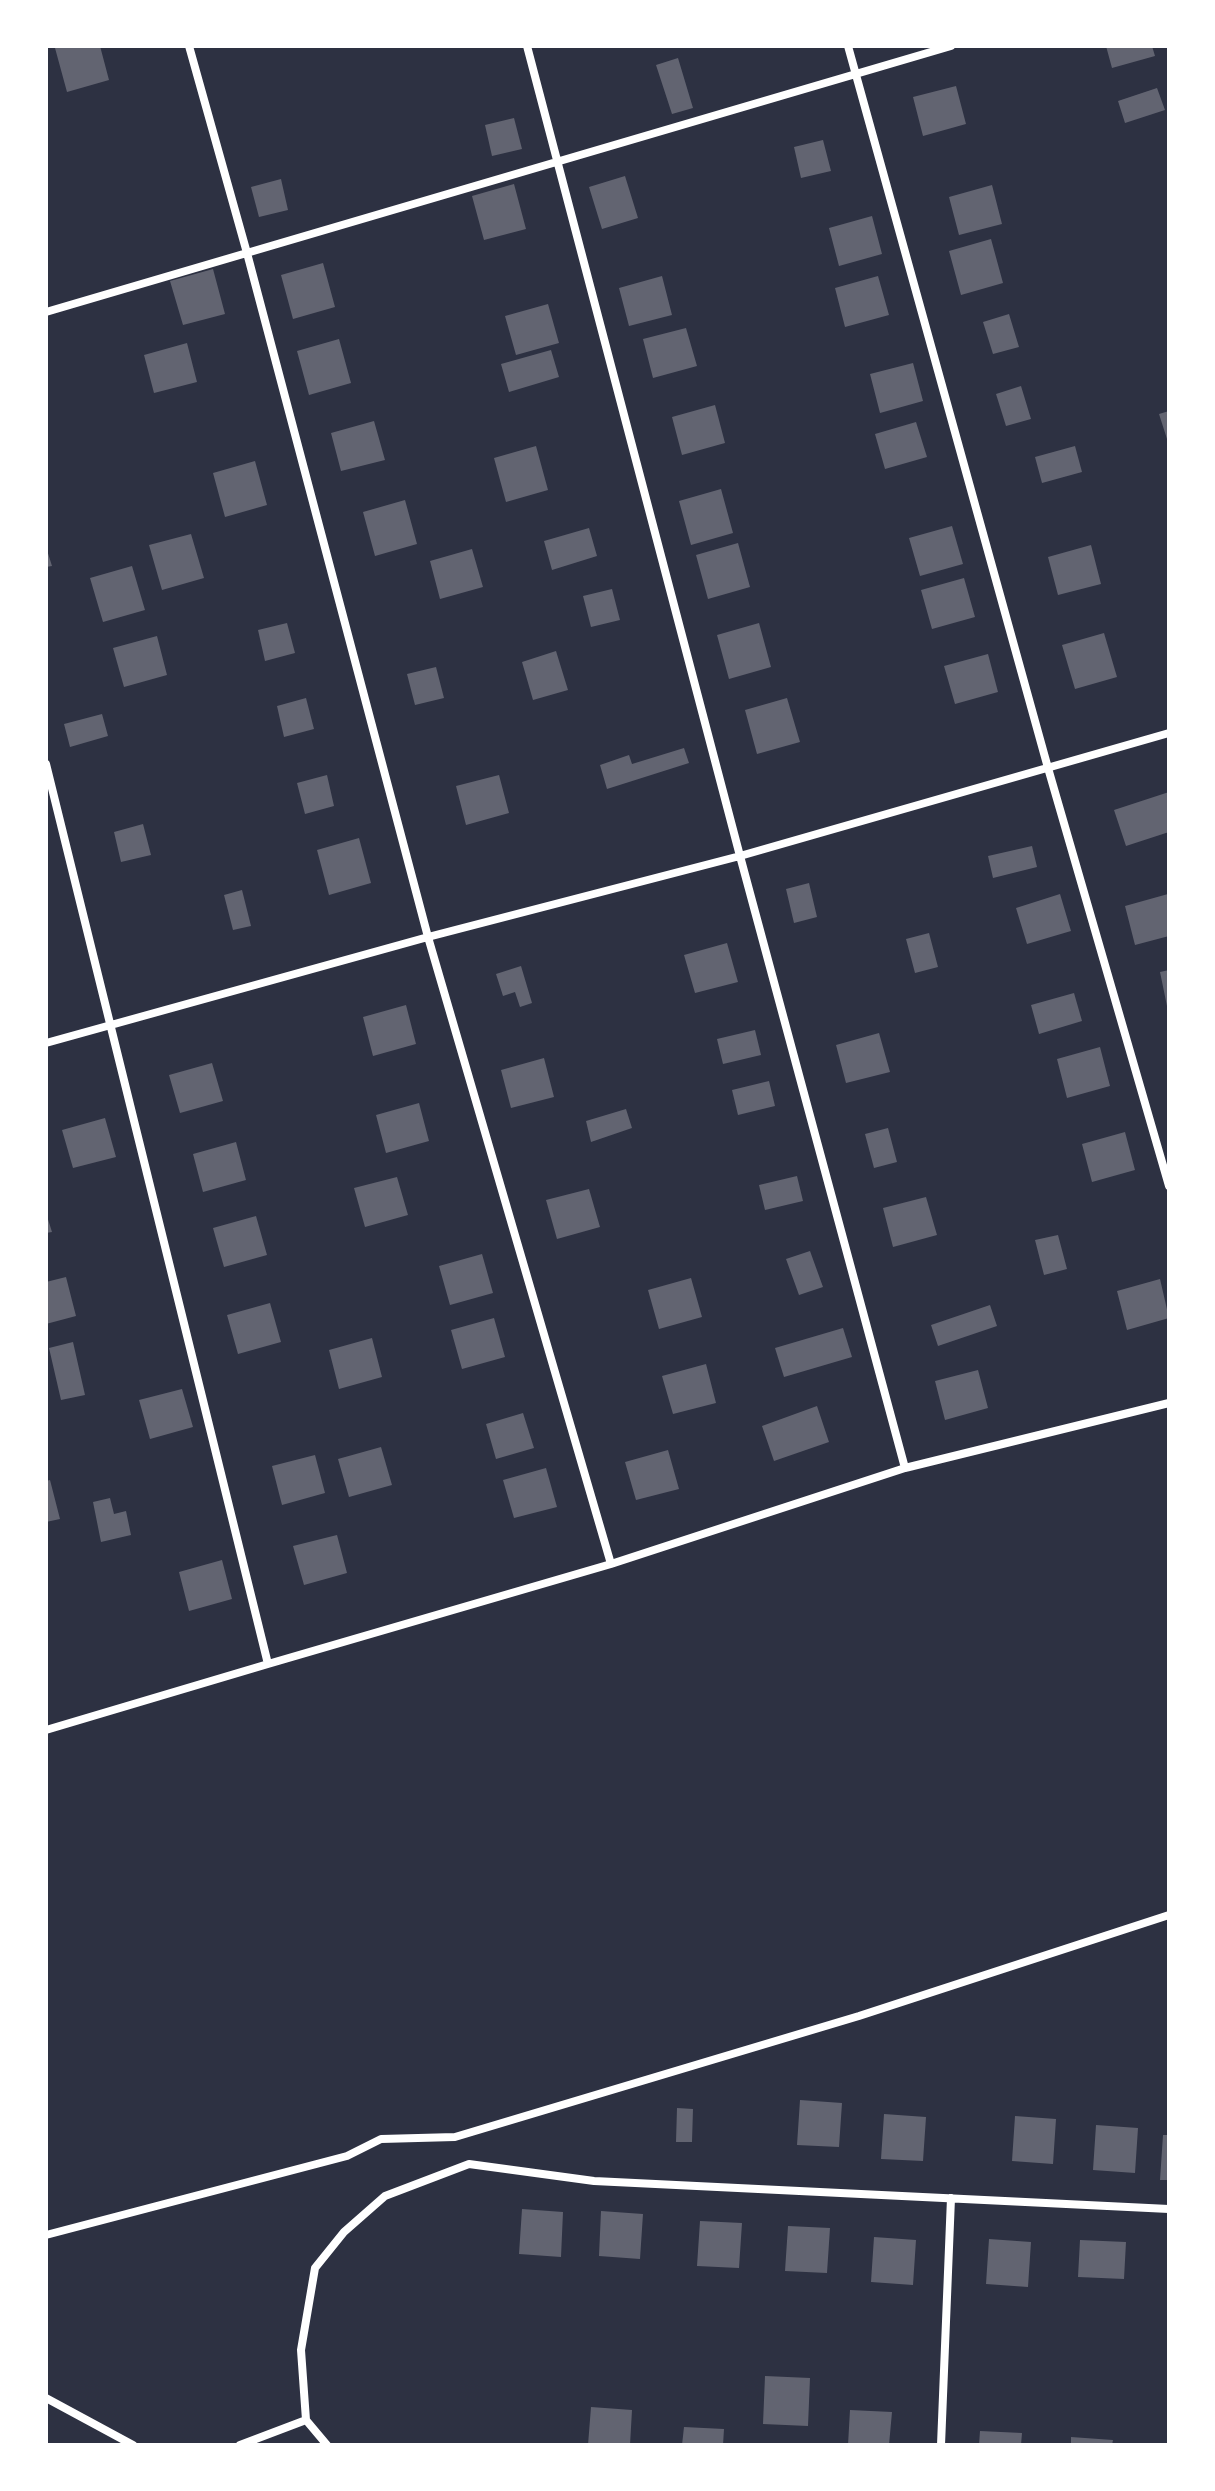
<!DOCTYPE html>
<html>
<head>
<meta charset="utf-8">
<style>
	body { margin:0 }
	#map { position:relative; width:1215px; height:2491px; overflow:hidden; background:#2d3142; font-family:Montserrat,sans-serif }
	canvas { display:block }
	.frame { position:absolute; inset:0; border:48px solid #fff; pointer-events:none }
</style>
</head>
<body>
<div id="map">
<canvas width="1215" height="2491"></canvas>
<div class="frame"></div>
</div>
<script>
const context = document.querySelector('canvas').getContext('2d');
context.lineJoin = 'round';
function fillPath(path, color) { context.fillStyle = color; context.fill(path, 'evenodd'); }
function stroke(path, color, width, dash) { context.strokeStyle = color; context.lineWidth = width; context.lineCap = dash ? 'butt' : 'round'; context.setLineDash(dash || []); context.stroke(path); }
const building = new Path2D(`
	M61,46H100L109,80L67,92L55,48Z
	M1106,46H1152L1155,56L1112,68Z
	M678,58L693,108L672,114L656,65Z
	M956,86L966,124L923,136L913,97Z
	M1157,88L1165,110L1125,123L1118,101Z
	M514,118L522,149L492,156L485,125Z
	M823,140L831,171L801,178L794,147Z
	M625,176L638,218L602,229L589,187Z
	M281,179L288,210L259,217L251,187Z
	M514,184L526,229L484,240L472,196Z
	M992,185L1002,224L959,235L949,197Z
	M872,216L882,254L839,266L829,228Z
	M991,239L1003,283L961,295L949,251Z
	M323,263L335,307L293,319L281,275Z
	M213,269L225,314L183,325L170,281Z
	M662,276L672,315L629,326L619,288Z
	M878,276L889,315L845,327L835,288Z
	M548,304L559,343L516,355L505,316Z
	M1009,314L1019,347L993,354L983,322Z
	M686,328L697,366L653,378L643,339Z
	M339,339L351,383L309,395L297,351Z
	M187,343L197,382L154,393L144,355Z
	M551,350L559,377L509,392L501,364Z
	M913,363L923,401L880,413L870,374Z
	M1021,386L1031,419L1006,426L996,394Z
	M715,405L725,443L682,455L672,417Z
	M1169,411V439H1167L1159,414Z
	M374,421L385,460L341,471L331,433Z
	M916,422L927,457L885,469L875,434Z
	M536,446L548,490L506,502L494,458Z
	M1075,446L1082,472L1042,483L1035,457Z
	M255,461L267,505L225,517L213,473Z
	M721,489L733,533L691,545L679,501Z
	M405,500L417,544L375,556L363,512Z
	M952,526L963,564L920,576L909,538Z
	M589,528L597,556L552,570L544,541Z
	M191,534L204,578L162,590L149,545Z
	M738,543L750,587L708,599L696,555Z
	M1091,545L1101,584L1058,595L1048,557Z
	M46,547L52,566L46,567Z
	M472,549L483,587L440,599L430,561Z
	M132,566L145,610L103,622L90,578Z
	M964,578L975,617L932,629L921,590Z
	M612,589L620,620L591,627L583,596Z
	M287,623L295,653L265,661L258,630Z
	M759,623L771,667L729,679L717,635Z
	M1104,633L1117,677L1075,689L1062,645Z
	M157,636L167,675L124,687L113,648Z
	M556,651L568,690L533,700L522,662Z
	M988,654L998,692L955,704L944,666Z
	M436,667L444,698L415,705L407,674Z
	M306,698L314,729L284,737L277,706Z
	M787,698L800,742L757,754L745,710Z
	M102,714L108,736L70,747L64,724Z
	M684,748L689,763L607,789L600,765L629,755L632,764Z
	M327,775L334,806L305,814L297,783Z
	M499,775L509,813L466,825L456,786Z
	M1169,792V832L1126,846L1114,810Z
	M143,824L151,855L121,862L114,832Z
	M359,838L371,883L329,895L317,850Z
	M1032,846L1037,867L993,878L988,856Z
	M809,883L817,917L794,923L786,889Z
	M242,890L251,926L233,930L224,895Z
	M1060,894L1071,931L1027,944L1016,908Z
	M1168,894L1169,936L1135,945L1125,906Z
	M929,933L938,967L915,973L906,939Z
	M727,943L738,982L695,993L684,955Z
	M521,966L532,1003L520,1007L515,992L503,996L496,974Z
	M1169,970V1011H1168L1160,972Z
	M1074,993L1082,1021L1039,1034L1031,1005Z
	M406,1005L416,1044L373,1056L363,1017Z
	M755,1030L761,1055L723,1064L717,1039Z
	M879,1033L890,1072L846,1083L836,1045Z
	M1100,1047L1110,1086L1067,1098L1057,1059Z
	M544,1058L554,1097L511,1108L501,1070Z
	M212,1063L223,1101L180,1113L169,1075Z
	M769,1081L775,1106L738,1115L732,1090Z
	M419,1103L429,1141L386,1153L376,1115Z
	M626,1109L632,1128L591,1142L586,1121Z
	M105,1118L116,1157L73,1168L62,1130Z
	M888,1128L897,1162L874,1168L865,1134Z
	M1125,1132L1135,1170L1092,1182L1082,1144Z
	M236,1142L246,1180L203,1192L193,1154Z
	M797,1176L803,1201L765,1210L759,1185Z
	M397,1177L408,1215L365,1227L354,1188Z
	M589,1189L600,1227L557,1239L546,1200Z
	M926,1197L937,1235L893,1247L883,1208Z
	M46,1213L52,1232L46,1233Z
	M256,1216L267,1255L224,1267L213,1228Z
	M1058,1235L1067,1269L1044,1275L1035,1240Z
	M810,1251L823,1287L799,1295L786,1259Z
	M482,1254L493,1293L450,1305L439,1266Z
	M66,1277L76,1316L46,1324V1282Z
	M691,1278L702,1317L659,1329L648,1290Z
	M1160,1279L1169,1318L1127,1330L1117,1291Z
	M270,1303L281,1342L238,1354L227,1315Z
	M990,1305L997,1326L938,1346L931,1325Z
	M494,1318L505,1357L462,1369L451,1330Z
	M843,1328L852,1357L784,1377L775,1348Z
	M372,1338L382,1377L339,1389L329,1350Z
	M73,1342L85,1395L61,1400L49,1348Z
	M706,1364L716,1403L673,1414L662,1376Z
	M978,1370L988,1408L945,1420L935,1381Z
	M182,1389L193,1427L150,1439L139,1400Z
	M817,1406L829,1442L774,1461L762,1426Z
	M523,1413L534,1448L496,1459L486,1424Z
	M381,1447L392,1485L349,1497L338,1459Z
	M668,1450L679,1489L636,1500L625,1462Z
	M315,1455L325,1493L282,1505L272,1466Z
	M546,1468L557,1507L514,1518L503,1480Z
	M50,1480L60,1519L46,1522V1481Z
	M110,1498L114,1514L126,1511L131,1535L101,1542L93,1502Z
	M337,1535L347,1573L304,1585L293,1546Z
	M222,1560L232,1599L189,1611L179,1572Z
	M800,2100L842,2103L839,2147L797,2145Z
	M677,2108L693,2109L692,2142H676Z
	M884,2114L926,2117L923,2161L881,2159Z
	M1015,2116L1056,2119L1053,2164L1012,2161Z
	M1096,2125L1138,2128L1135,2173L1093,2170Z
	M1163,2135H1169V2180H1160Z
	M522,2209L563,2212L561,2257L519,2254Z
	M601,2211L643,2214L640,2259L599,2256Z
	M700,2221L742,2223L739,2268L697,2266Z
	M788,2226L830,2228L827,2273L785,2271Z
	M874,2237L916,2240L913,2285L871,2282Z
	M989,2239L1031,2242L1028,2287L986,2284Z
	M1080,2240L1126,2242L1124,2279L1078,2277Z
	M765,2376L810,2378L808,2426L763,2424Z
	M591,2407L632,2410L630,2445H588Z
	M850,2410L892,2412L889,2445H848Z
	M684,2427L724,2429L723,2445H682Z
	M980,2431L1022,2433L1021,2445H979Z
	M1071,2437L1113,2440L1112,2445H1071Z`);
const minor = new Path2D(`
	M189,46L247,253L428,937L611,1564L905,1468
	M527,46L740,856L905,1468L1169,1403
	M848,46L1048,768L1169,1186
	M46,312L951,46
	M46,764L268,1664L611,1564
	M46,1043L428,937L740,856L1169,733
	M46,1730L268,1664
	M46,2235L347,2156L381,2139L455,2137L859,2016L1169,1915
	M46,2398L133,2445
	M240,2445L306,2420
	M327,2445L306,2420L301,2350L315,2268L344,2232L385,2196L469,2164L594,2181L1169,2209
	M941,2445L951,2198`);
fillPath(building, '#626471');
stroke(minor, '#fff', 8);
</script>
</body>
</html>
